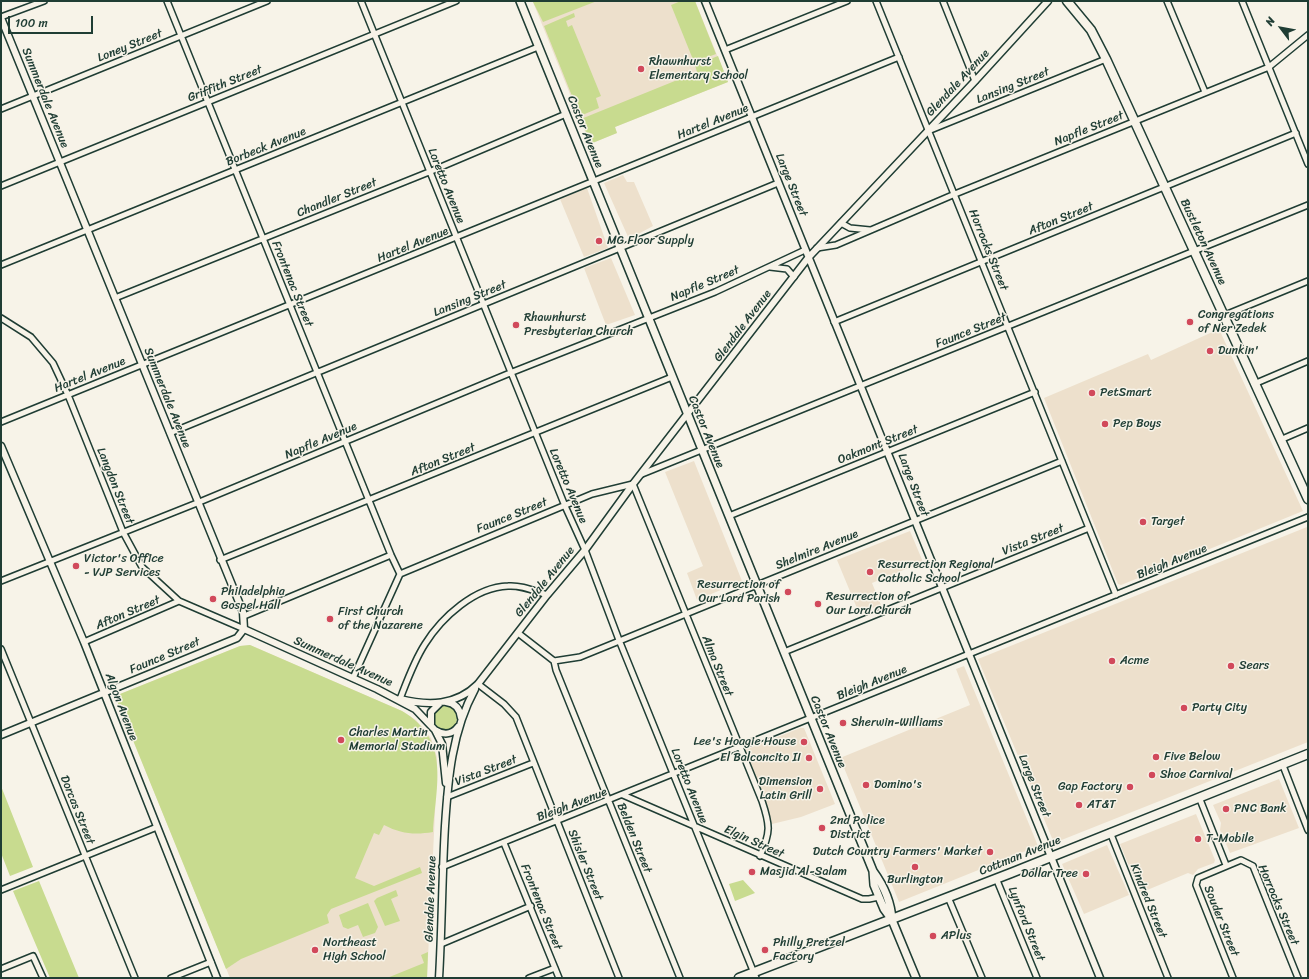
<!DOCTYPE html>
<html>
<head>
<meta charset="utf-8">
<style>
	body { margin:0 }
	#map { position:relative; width:1309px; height:979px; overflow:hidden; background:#f7f3e8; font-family:Sriracha,sans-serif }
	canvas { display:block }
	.frame { position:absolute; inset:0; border:2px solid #1f3d34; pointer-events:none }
	.north { position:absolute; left:1261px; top:8px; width:40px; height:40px; -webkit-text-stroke:3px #f7f3e8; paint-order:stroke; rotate:302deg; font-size:11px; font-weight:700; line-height:16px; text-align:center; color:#1f3d34 }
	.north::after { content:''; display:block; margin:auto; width:14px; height:18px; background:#1f3d34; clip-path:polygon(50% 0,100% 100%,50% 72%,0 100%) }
	.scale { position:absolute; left:8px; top:16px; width:85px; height:18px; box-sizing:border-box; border:2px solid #1f3d34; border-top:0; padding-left:5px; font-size:12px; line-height:14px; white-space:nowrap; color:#1f3d34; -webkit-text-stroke:3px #f7f3e8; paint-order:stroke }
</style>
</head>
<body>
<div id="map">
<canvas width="1309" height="979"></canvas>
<div class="frame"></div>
<div class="north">N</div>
<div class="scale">100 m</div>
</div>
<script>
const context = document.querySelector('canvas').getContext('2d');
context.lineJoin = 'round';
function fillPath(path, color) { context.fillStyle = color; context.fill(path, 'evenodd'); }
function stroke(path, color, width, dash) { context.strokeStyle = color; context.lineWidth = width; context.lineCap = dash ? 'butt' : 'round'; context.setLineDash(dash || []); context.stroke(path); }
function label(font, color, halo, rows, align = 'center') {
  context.font = font + ' Sriracha,sans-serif'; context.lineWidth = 3; context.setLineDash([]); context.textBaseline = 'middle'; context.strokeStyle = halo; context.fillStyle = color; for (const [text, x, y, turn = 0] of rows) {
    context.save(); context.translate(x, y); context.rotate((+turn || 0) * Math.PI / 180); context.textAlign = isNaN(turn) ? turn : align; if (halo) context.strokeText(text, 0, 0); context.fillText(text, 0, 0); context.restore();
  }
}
const built = new Path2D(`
	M534,1H695L728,82L615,127L617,133L590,144L533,2Z
	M623,175L627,182H634L653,226L629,239L604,183Z
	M587,188L608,248L584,257L560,199Z
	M611,258L635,315L606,325L584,268Z
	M1219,329L1303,511L1121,585L1118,584L1044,398L1148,354L1151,360Z
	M694,461L742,581L697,600L687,573L703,566L665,472Z
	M1307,527L1308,742L1054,843L978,659Z
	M910,531L923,562L872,583L881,605L859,613L837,560Z
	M250,645L402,711L416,720L431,738L437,757V771L427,978H230L115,696L240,646Z
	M964,666L1038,846L899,902L840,758L970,705L956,669Z
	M800,728H804L835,804L801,817L772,824L745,750Z
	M1279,779L1299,828L1230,853L1220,830L1221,823L1213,805Z
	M1196,814L1215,860L1214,863L1198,869L1193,875L1188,873L1140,893L1120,844Z
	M1107,845L1129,895L1084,914L1062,864Z`);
const green = new Path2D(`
	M534,1H597L543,22L533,2Z
	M681,1H695L716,54L694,62L671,5Z
	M574,13L575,17L566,21L568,27L572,25L601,96L596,98L599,108L580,116L544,26Z
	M718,56L728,82L615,127L617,133L590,144L581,119L697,72L695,65Z
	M250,645L402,711C451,740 436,784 433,832C415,835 401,834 384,825L379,835L374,833L355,878L374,886L420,867L422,873L331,909L327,915L329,923L241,959L226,969L115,696L240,646Z
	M433 718a12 12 0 1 1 24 0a12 12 0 1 1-24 0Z
	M1,786L33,867L10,876L1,853Z
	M743,880L755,893L735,901L729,884Z
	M39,881L79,978H50L13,891Z
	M396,890L398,896L391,899L400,921L385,926L374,901L377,898Z
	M368,903L378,927L375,933L363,937L358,925L348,929L343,927L339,915Z
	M428,952L427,978H387L424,963L421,955Z`);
const minor = new Path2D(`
	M167,1L391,555L400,574
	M361,1L565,506L585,550L619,640L756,978
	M876,1L1116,595
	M943,1L975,81
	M1167,1L1205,92
	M1242,1L1308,164
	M1,17L44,1
	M725,50L847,1
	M1,109L267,1
	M928,131L1106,59
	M1,186L456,1
	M841,223L850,228L870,230
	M817,248L836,245L955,194L1269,67L1308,35
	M1,265L538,47
	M770,267L787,269L794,277
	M115,298L429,172L566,114
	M1225,315L1308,281
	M1,318L31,337L53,363L68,395L123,532L142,567L179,601L244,629
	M834,322L1296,133
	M1254,384L1308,361
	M1,422L899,57
	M170,433L778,183
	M1280,440L1308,428
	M642,474L1308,205
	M729,516L1035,392
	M220,560L672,377
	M400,574L592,494L633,484L762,801C770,825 771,832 760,856
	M1,581L197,503L510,373L715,292L805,250
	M244,616L391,555
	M518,633L554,661L580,657L1062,461
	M84,642L179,601
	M1,649L135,978
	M784,652L1089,528
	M554,661L556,670L680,978
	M353,678L400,574
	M478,684L504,704L516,717L619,978
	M400,699C407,681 414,661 425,644C442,617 475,587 508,586C522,585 534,591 547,595
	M1282,763L1308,830
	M623,795L862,899H869L879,897
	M447,797L533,763
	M1199,797L1226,865
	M1110,832L1168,978
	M504,843L559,978
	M442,867L1308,517
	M996,878L1037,978
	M1,890L157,827
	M948,897L982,978
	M441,944L531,906
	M1,969L33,956L43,978
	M171,978L211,962
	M529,978L555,968
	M1233,978L1196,885L1198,878L1241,860L1253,866L1298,978`);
const tertiary = new Path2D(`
	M705,1L1100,978
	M1,18L243,612L244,629
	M1,446L84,642L217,978
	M244,629L377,689L415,709L435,730L442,744L446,783
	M400,699C428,706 456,706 478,684L547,595L585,550L633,484L808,258L975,81L1048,1
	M446,702C455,703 460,709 461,718
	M431,724V712L440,703
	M435,730C443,735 452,735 458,727
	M1,735L237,638L244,629
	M439,978C442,927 442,877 445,826C448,779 452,731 475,689`);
const secondary = new Path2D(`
	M520,1L873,871L874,885L884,909L892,920L916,978
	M873,871C884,886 891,901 892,920`);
const primary = new Path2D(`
	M1067,1L1091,30L1106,59L1308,499
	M739,978L1011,873L1308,754`);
const markers = [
	[641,69,4,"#d1495b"],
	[599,241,4,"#d1495b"],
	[1190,322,4,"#d1495b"],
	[516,325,4,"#d1495b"],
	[1210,351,4,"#d1495b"],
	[1092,393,4,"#d1495b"],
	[1105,424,4,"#d1495b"],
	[1143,522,4,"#d1495b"],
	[76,566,4,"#d1495b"],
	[870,572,4,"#d1495b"],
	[788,592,4,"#d1495b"],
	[213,599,4,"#d1495b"],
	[818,604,4,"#d1495b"],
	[330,619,4,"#d1495b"],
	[1112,661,4,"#d1495b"],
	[1231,666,4,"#d1495b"],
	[1184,708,4,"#d1495b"],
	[843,723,4,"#d1495b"],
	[341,740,4,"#d1495b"],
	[804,742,4,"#d1495b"],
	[1156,757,4,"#d1495b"],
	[809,758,4,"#d1495b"],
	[1152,775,4,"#d1495b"],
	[866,785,4,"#d1495b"],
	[1130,787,4,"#d1495b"],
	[820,789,4,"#d1495b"],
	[1079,805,4,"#d1495b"],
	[1226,809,4,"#d1495b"],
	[822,828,4,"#d1495b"],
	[1198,839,4,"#d1495b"],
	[990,852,4,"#d1495b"],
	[915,867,4,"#d1495b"],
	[752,872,4,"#d1495b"],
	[1086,874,4,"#d1495b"],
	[933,936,4,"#d1495b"],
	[315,950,4,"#d1495b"],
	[765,950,4,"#d1495b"]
];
const streetNames = [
	["Loney Street",130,46,-22],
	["Glendale Avenue",958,83,-47],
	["Griffith Street",225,84,-22],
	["Lansing Street",1013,86,-22],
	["Summerdale Avenue",45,98,68],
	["Hartel Avenue",713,122,-22],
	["Napfle Street",1089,129,-22],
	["Castor Avenue",585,132,68],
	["Borbeck Avenue",266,147,-22],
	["Large Street",791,185,68],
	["Loretto Avenue",446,186,68],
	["Chandler Street",337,198,-22],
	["Afton Street",1061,219,-22],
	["Bustleton Avenue",1203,242,65],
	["Hartel Avenue",413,245,-22],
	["Horrocks Street",988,250,68],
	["Frontenac Street",292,284,68],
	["Napfle Street",705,284,-23],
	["Lansing Street",470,299,-22],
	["Glendale Avenue",743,326,-53],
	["Faunce Street",971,331,-22],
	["Hartel Avenue",90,375,-22],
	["Summerdale Avenue",167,398,68],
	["Castor Avenue",706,432,68],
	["Napfle Avenue",321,441,-23],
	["Oakmont Street",878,445,-22],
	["Afton Street",443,460,-22],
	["Large Street",913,485,69],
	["Langdon Street",115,486,68],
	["Loretto Avenue",568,486,67],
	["Faunce Street",512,516,-22],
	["Vista Street",1033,540,-22],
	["Shelmire Avenue",817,550,-22],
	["Bleigh Avenue",1172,562,-22],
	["Glendale Avenue",545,582,-51],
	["Afton Street",128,613,-23],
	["Faunce Street",165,656,-23],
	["Summerdale Avenue",343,662,24],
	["Alma Street",717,666,68],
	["Bleigh Avenue",872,683,-22],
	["Algon Avenue",121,707,69],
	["Castor Avenue",828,732,68],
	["Vista Street",486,771,-21],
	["Loretto Avenue",689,786,68],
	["Large Street",1034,786,68],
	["Bleigh Avenue",572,805,-21],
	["Dorcas Street",77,810,68],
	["Belden Street",634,838,68],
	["Elgin Street",754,842,24],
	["Cottman Avenue",1020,856,-22],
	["Shisler Street",585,865,68],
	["Glendale Avenue",431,899,-88],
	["Kindred Street",1148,901,68],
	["Horrocks Street",1278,905,67],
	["Frontenac Street",541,907,68],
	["Souder Street",1221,921,68],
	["Lynford Street",1026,924,68]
];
const poiNames = [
	["Rhawnhurst",649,62],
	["Elementary School",649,76],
	["MG Floor Supply",607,241],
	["Congregations",1198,315],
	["of Ner Zedek",1198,329],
	["Rhawnhurst",524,318],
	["Presbyterian Church",524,332],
	["Dunkin'",1218,351],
	["PetSmart",1100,393],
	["Pep Boys",1113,424],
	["Target",1151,522],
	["Victor's Office",84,559],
	["- VJP Services",84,573],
	["Resurrection Regional",878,565],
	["Catholic School",878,579],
	["Resurrection of",780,585,"right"],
	["Our Lord Parish",780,599,"right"],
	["Philadelphia",221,592],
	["Gospel Hall",221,606],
	["Resurrection of",826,597],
	["Our Lord Church",826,611],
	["First Church",338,612],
	["of the Nazarene",338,626],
	["Acme",1120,661],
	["Sears",1239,666],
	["Party City",1192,708],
	["Sherwin-Williams",851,723],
	["Charles Martin",349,733],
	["Memorial Stadium",349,747],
	["Lee's Hoagie House",796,742,"right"],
	["Five Below",1164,757],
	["El Balconcito II",801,758,"right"],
	["Shoe Carnival",1160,775],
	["Dimension",812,782,"right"],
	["Latin Grill",812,796,"right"],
	["Domino's",874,785],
	["Gap Factory",1122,787,"right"],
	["AT&T",1087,805],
	["PNC Bank",1234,809],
	["2nd Police",830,821],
	["District",830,835],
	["T-Mobile",1206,839],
	["Dutch Country Farmers' Market",982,852,"right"],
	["Masjid Al-Salam",760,872],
	["Dollar Tree",1078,874,"right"],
	["Burlington",915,880,"center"],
	["APlus",941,936],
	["Northeast",323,943],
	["High School",323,957],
	["Philly Pretzel",773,943],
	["Factory",773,957]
];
fillPath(built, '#ede0cc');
fillPath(green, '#c8db8f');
stroke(minor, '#1f3d34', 8);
stroke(tertiary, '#1f3d34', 9);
stroke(secondary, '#1f3d34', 10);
stroke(primary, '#1f3d34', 11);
stroke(minor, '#f7f3e8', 5);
stroke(tertiary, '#f7f3e8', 6);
stroke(secondary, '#f7f3e8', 7);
stroke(primary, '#f7f3e8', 8);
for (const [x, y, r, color] of markers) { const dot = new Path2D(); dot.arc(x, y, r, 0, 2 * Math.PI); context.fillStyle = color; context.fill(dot); stroke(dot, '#f7f3e8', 1.5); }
label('12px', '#1f3d34', '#f7f3e8', streetNames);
label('12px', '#1f3d34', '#f7f3e8', poiNames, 'left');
</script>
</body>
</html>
